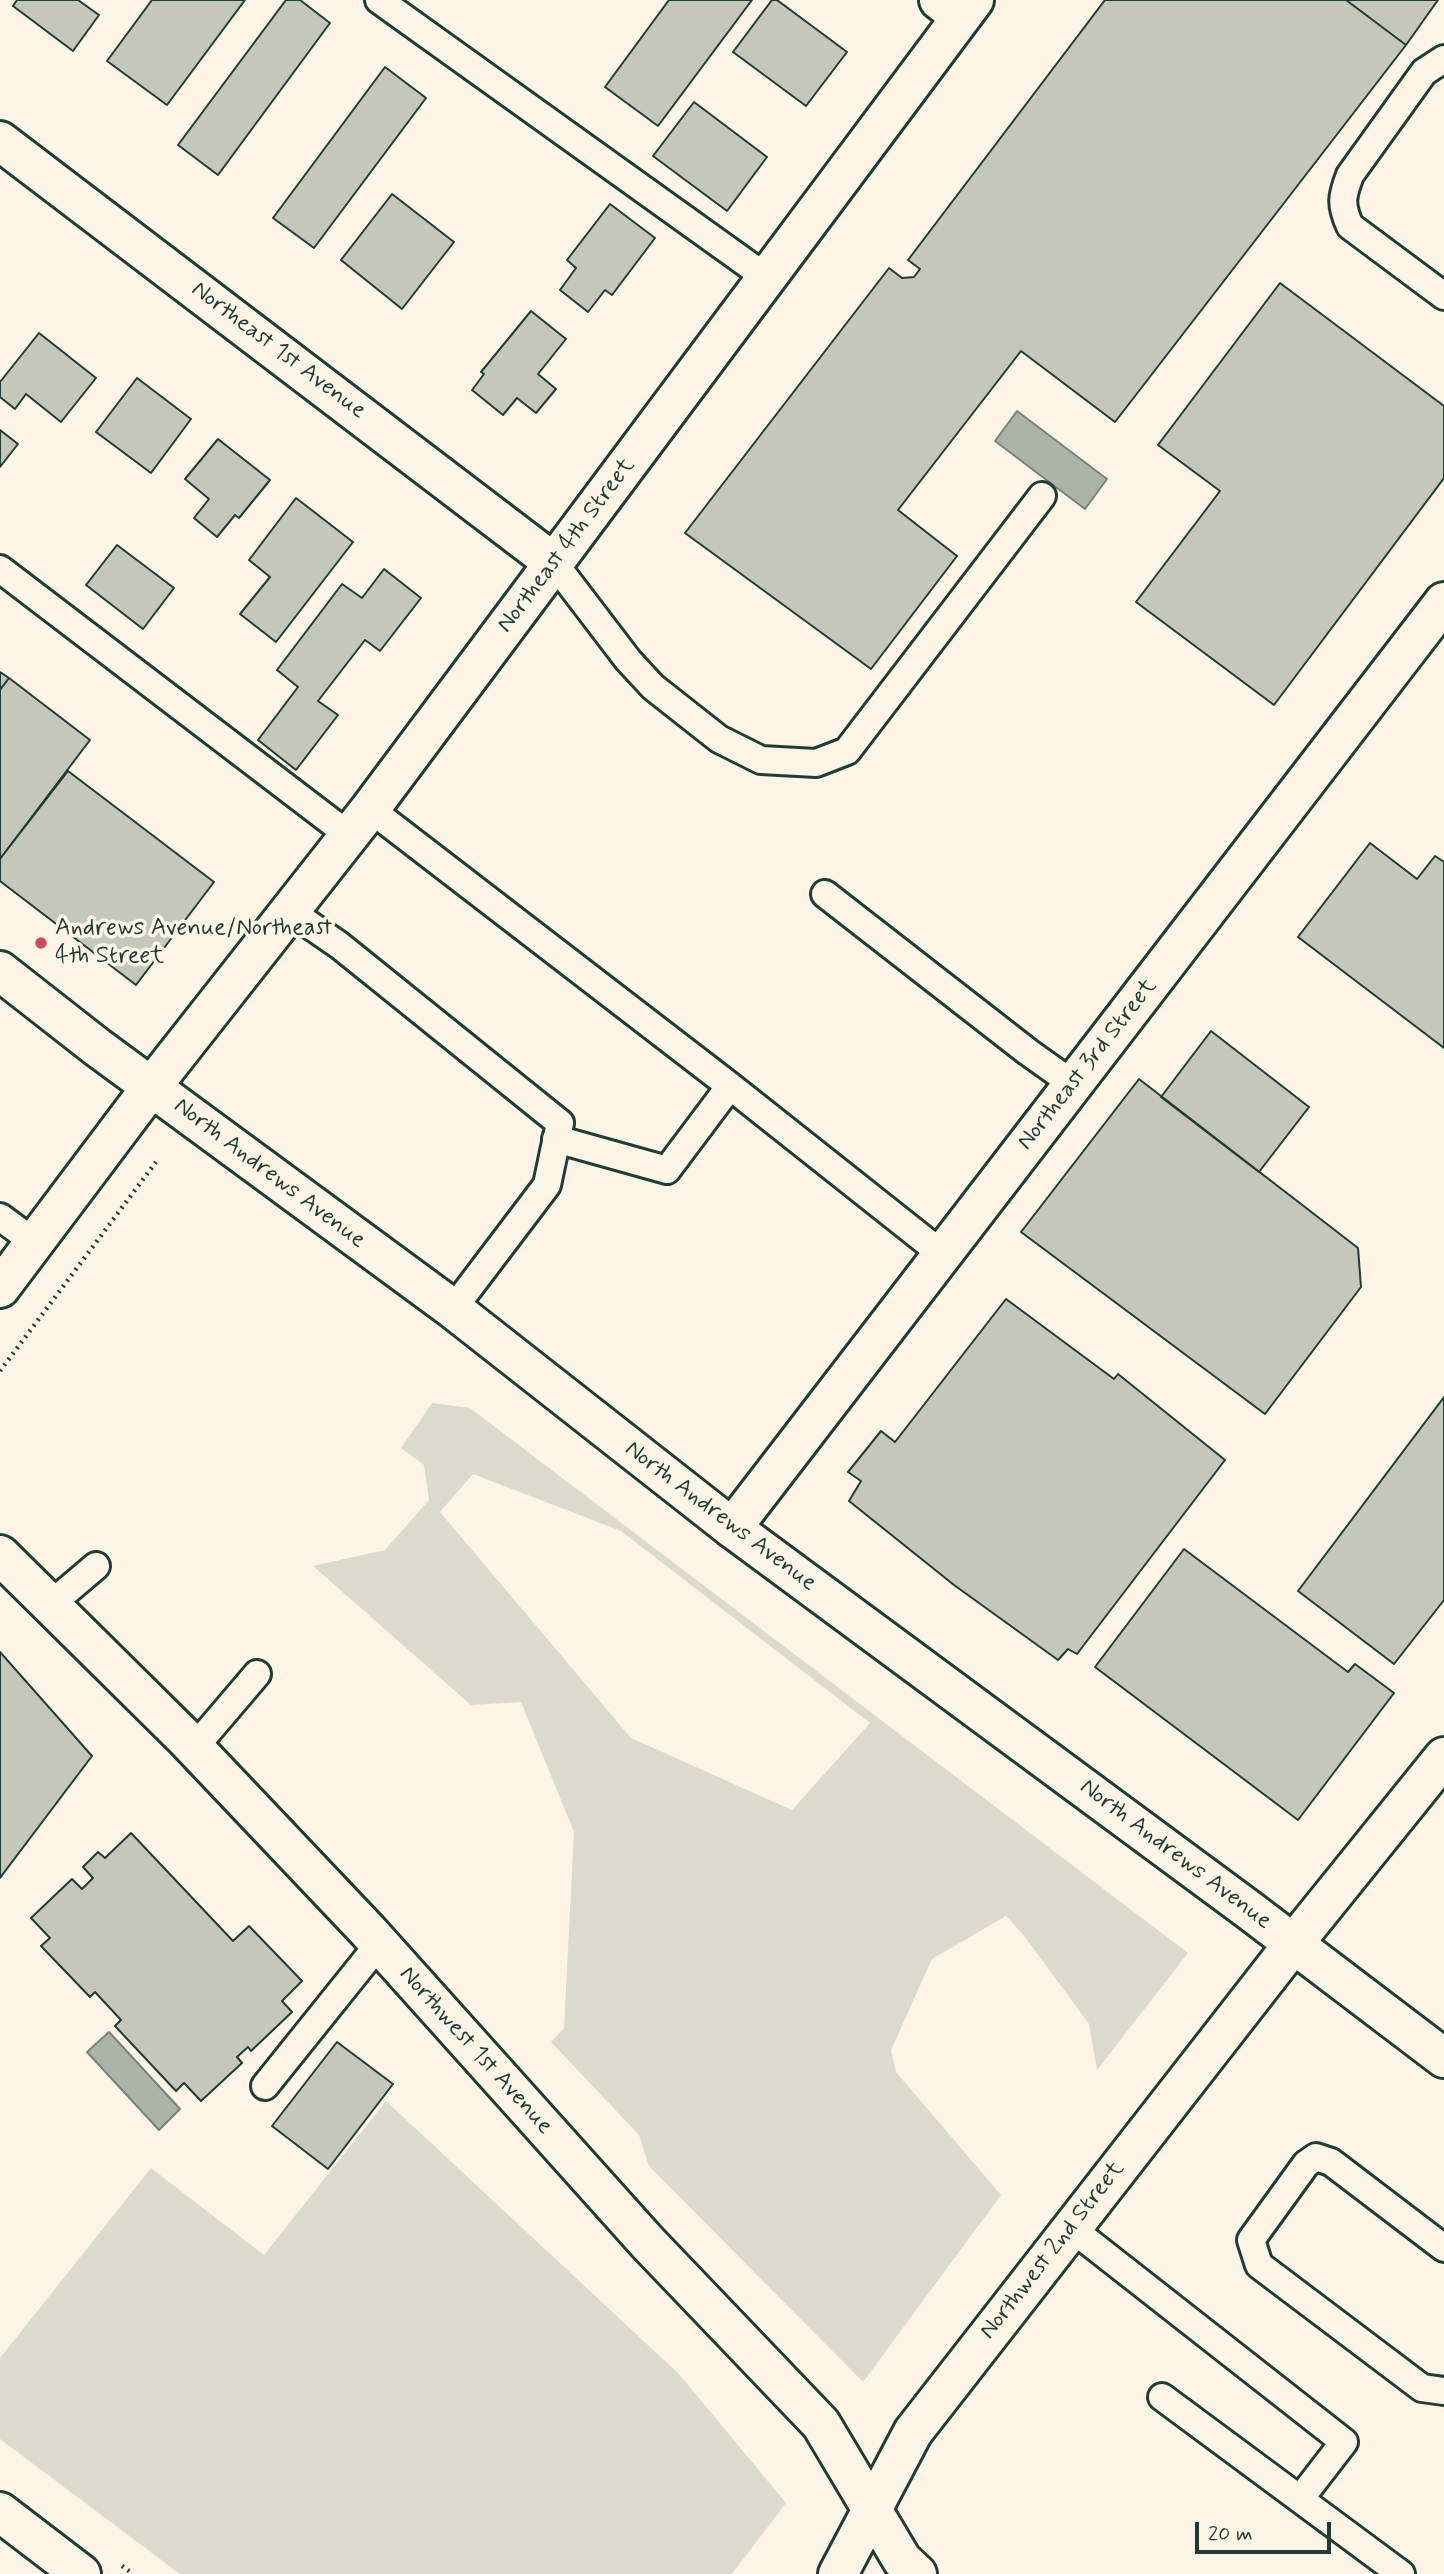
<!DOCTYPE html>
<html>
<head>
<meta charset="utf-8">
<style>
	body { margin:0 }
	#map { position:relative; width:1444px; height:2574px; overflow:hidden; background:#fcf5e5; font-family:Mynerve,sans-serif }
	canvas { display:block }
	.scale { position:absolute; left:1195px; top:2522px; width:136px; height:32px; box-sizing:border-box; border:4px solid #1f3d34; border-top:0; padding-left:9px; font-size:21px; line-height:24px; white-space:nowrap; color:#1f3d34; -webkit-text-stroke:5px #fcf5e5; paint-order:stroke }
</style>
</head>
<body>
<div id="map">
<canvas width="1444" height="2574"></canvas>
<div class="scale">20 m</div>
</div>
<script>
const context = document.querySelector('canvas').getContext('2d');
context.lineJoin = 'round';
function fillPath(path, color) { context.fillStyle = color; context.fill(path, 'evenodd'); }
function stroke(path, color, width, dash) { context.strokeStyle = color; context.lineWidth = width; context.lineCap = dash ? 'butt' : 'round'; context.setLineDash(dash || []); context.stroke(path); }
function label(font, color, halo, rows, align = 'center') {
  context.font = font + ' Mynerve,sans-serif'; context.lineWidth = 7; context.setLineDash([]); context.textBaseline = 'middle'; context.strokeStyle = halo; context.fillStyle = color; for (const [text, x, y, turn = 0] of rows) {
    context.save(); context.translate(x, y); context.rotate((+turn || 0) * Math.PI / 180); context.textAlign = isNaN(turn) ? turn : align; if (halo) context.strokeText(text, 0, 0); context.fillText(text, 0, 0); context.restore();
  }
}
const green = new Path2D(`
	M432,1403L470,1408L1188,1953L1097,2070L1089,2024L1025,1937L1006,1916L932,1959L891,2050L896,2072L1001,2195L863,2382L649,2166L639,2135L551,2042L564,2028L574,1832L521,1702L471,1705L313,1566L385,1550L429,1500L424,1465L401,1448ZM473,1474L621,1531L870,1723L792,1810L631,1738L440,1512Z
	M386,2101L679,2374L786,2503L732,2574H180L0,2439V2358L151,2168L264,2255Z`);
const water = new Path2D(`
	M1017,411L1107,479L1085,509L995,441Z
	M109,2032L180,2109L159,2130L87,2052Z`);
const building = new Path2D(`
	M17,0H78L99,15L73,51L13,6Z
	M152,0H245L167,105L107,61Z
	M286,0H300L330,23L218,175L178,145Z
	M669,0H752L658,126L605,87Z
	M772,0H777L847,52L806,106L733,52Z
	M1105,0H1346L1406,45L1115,422L1021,351L898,510L957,556L871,669L685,533L889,268L902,278L914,277L920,269L908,260Z
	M1346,0H1438L1406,45Z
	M385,67L426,98L314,248L273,218Z
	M694,102L767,157L727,211L653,156Z
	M392,194L454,242L402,309L341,260Z
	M610,204L655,238L612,295L605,290L588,312L560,290L576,268L567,260Z
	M1280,283L1444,406V478L1274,705L1136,602L1220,491L1158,445Z
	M531,311L566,339L538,374L556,389L536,413L517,398L503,415L472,390L484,374L481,372Z
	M39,333L96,378L61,422L26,394L15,409L0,397V382Z
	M137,378L191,419L151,473L96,432Z
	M0,430L18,444L0,467Z
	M218,439L270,480L239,518L235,515L217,537L194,518L209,499L185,479Z
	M296,498L353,542L276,642L240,614L270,577L249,560Z
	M117,545L174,588L143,629L86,585Z
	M384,569L421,598L380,651L365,640L318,701L338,715L296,770L258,740L298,687L277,670L342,584L362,598Z
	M0,672L9,678L0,690Z
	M9,678L90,740L0,859V690Z
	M68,771L214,882L136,985L0,881V859Z
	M1370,843L1417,879L1435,856L1444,862V1048L1298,937Z
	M1211,1031L1309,1107L1259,1172L1161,1097Z
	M1139,1079L1358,1248L1361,1287L1265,1414L1021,1232Z
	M1006,1299L1114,1379L1118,1374L1225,1460L1077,1654L1068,1649L1058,1660L954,1585L849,1501L861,1481L848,1472L881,1431L895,1442Z
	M1444,1397V1600L1394,1664L1298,1591Z
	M1184,1549L1348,1672L1355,1664L1394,1693L1298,1820L1095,1667Z
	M0,1652L92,1756L0,1878Z
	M131,1833L233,1941L249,1926L302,1981L282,2001L292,2012L251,2051L248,2047L237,2057L242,2063L201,2101L184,2083L176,2091L115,2026L121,2020L95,1992L90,1997L41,1946L50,1938L31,1918L72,1879L82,1889L93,1878L83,1867L98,1852L105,1858Z
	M337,2042L393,2084L328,2169L272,2126Z`);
const path = new Path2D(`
	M0,1371L156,1162
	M122,2566L133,2574`);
const lane = new Path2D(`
	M379,0L767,278
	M1444,59L1424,72L1350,175C1342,196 1340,204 1350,226L1444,296
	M554,563L628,660L653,687L719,739L761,760L816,763L847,751L1042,496
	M0,569L350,836
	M370,809L730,1086L942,1254
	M825,894L1028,1052L1073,1084
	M291,912L339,945L560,1123L547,1185L453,1309
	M556,1139L667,1170L730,1086
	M0,1217L34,1242
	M50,1605L96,1566
	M194,1748L257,1674
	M265,2086L379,1944
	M1071,2228L1344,2442L1300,2499
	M1444,2248L1331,2162L1316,2157L1306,2164L1251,2240L1259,2265L1422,2388L1444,2391
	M1162,2397L1401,2574`);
const street = new Path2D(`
	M939,0L961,17
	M0,141L554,563
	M732,1528L1444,602
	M0,1555L185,1738L368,1931L647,2242L821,2424L902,2560L917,2574
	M0,2512L81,2574
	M838,2574L913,2432L1294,1943L1444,1757`);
const secondary = new Path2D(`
	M0,971L97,1047L453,1309L732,1528L1249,1910L1444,2058
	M0,1288L152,1086L370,809L974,0`);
const markers = [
	[41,943,7,"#d1495b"]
];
const streetNames = [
	["Northeast 1st Avenue",278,351,37],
	["Northeast 4th Street",567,546,-53],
	["Northeast 3rd Street",1088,1065,-52],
	["North Andrews Avenue",269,1174,37],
	["North Andrews Avenue",720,1517,37],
	["North Andrews Avenue",1175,1855,37],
	["Northwest 1st Avenue",475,2051,48],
	["Northwest 2nd Street",1053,2251,-52]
];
const poiNames = [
	["Andrews Avenue/Northeast",55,929],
	["4th Street",55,957]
];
fillPath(green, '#dcdacc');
fillPath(water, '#aeb3a7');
stroke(water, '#758479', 2);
fillPath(building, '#c5c7b9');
stroke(building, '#1f3d34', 2);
stroke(lane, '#1f3d34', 32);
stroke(street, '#1f3d34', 44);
stroke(secondary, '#1f3d34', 44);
stroke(path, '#1f3d34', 4.5, [2, 5]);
stroke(lane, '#fcf5e5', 26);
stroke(street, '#fcf5e5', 38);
stroke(secondary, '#fcf5e5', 38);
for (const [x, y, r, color] of markers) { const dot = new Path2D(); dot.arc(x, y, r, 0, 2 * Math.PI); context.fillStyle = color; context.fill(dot); stroke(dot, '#fcf5e5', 2.5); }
label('24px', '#1f3d34', '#fcf5e5', streetNames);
label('24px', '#1f3d34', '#fcf5e5', poiNames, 'left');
</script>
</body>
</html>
